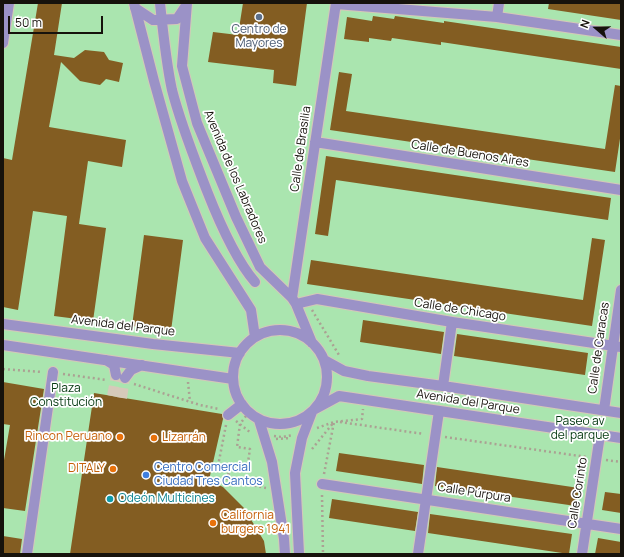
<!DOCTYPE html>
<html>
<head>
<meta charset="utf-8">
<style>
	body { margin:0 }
	#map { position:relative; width:624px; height:557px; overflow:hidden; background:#f8ebd9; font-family:Manrope,sans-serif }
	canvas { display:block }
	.frame { position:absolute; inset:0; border:4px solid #16120c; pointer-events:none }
	.north { position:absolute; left:576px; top:8px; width:40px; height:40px; -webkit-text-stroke:3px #fff; paint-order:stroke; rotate:290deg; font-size:11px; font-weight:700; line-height:16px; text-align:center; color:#16120c }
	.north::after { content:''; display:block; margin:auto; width:14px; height:18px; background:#16120c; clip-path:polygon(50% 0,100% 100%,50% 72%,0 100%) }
	.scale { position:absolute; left:8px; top:16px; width:95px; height:18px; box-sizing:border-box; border:2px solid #16120c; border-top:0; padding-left:5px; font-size:12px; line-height:14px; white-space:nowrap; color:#16120c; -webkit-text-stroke:3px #fff; paint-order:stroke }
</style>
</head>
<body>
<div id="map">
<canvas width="624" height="557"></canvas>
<div class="frame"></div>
<div class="north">N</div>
<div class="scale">50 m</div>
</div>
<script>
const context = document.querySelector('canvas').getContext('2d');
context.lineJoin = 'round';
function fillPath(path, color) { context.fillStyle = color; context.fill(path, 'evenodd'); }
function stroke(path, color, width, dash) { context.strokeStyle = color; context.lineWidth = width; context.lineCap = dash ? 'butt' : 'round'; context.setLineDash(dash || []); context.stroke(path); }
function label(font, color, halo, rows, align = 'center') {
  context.font = font + ' Manrope,sans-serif'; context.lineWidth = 3.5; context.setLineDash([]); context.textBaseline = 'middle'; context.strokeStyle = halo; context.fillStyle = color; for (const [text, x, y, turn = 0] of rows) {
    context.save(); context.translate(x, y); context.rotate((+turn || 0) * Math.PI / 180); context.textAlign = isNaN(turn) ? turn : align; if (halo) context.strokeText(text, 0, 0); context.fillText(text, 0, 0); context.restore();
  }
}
const green = new Path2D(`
	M3,3H621V554H3Z`);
const building = new Path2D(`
	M38,3H62L54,55L74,58L85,50L104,52L109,60L123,63L119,82L106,79L100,85L80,81L61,62L49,127L126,140L122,167L88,161L79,224L106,228L93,321L54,316L67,216L33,211L18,310L3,307V158L12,160Z
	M243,3H307L296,86L273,83L274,70L208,62L213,32L238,35Z
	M549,3H621V20L548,9Z
	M373,16L394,19L395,16L444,23V21L621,47V69L441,42V45L392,38L391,41L369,38V42L344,39L347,17L372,21Z
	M339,72L352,74L346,111L605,149L615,85L621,86V132L615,172L330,130Z
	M326,156L611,198L608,220L336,180L328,236L315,234Z
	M144,235L183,240L171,331L132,326Z
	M592,238L605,240L592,326L307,284L311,260L583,300Z
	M363,320L444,332L441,354L360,342Z
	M457,334L588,353L585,375L454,356Z
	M3,382L44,389L25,511L3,508V466L10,425L3,424Z
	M94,393L222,414L223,419L209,480L223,487L244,508L264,541L266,554H70Z
	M339,453L424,465L422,484L336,471Z
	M437,467L579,488L576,506L435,486Z
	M605,492L621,494V513L602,510Z
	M332,499L418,512L415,531L329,518Z
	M430,514L572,534L569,554L428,533Z
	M3,536L22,539L20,554H3Z
	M598,538L621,542V554H595Z`);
const streetTunnel = new Path2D(`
	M112,396L116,375
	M122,398L125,378`);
const path = new Path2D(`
	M312,310L339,355
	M3,369L42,372
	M63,374L107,380
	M188,382L190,402
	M134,384L200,405L219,409
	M246,416L240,424L237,447L250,449L247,469L230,467L227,480L266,488
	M236,421L251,433
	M340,422L424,434
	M317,428L334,422L362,419L363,409
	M274,436L282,437L293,435
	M445,437L587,457
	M276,439L291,438
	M312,449L334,422
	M606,460L621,462
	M212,470L217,471L226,425
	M324,474L334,422
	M322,495L323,554`);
const street = new Path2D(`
	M134,3L154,81L182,181L205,238L251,310L255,337
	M160,3C163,32 166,62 172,90C181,125 194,157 207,191C218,219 235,259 255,282
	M187,3L182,66L197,123L236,217L260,267L292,298L296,304L312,343
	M336,4L497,17L621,35
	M135,8L153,20L177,19L185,7
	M497,17L499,3
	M3,43L9,3
	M315,142L621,190
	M292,298L336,3
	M296,304L317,299L452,322L621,347
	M3,324L153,344L240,353
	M233 377a47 47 0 1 1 94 0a47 47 0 1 1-94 0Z
	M3,345L233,379
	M106,360L114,365L116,375
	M324,360L344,371L368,376L443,386L621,413
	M125,378L131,370L142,365
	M443,386L452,322
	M315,409L339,396L621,438
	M604,410L621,290
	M228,415L242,404
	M259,420L272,462L284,539L285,554
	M322,484L621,529
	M27,554L53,372
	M299,554L295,473L302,438L312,412
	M418,554L439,411
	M582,554L600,435`);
const markers = [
	[259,17,4,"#5c6f8a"],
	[120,437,4,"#e8710a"],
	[154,438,4,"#e8710a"],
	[113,469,4,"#e8710a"],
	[146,475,4,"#3f7fe0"],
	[110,499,4,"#0f9aa8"],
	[213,523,4,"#e8710a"]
];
const serviceNames = [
	["Centro de",259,30],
	["Mayores",259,44]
];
const streetNames = [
	["Calle de Brasilia",301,149,-82],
	["Calle de Buenos Aires",470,154,9],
	["Avenida de los Labradores",235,177,67],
	["Calle de Chicago",460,310,9],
	["Avenida del Parque",123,326,7],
	["Calle de Caracas",599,348,-82],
	["Avenida del Parque",468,402,9],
	["Calle Púrpura",474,493,9],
	["Calle Corinto",578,493,-81]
];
const parkNames = [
	["Plaza",66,389],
	["Constitución",66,403],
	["Paseo av",580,422],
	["del parque",580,436]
];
const foodNames = [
	["Rincon Peruano",112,437],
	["Lizarrán",162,438,"left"],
	["DITALY",105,469],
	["California",221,516,"left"],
	["burgers 1941",221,530,"left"]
];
const shopNames = [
	["Centro Comercial",154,468],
	["Ciudad Tres Cantos",154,482]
];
const cultureNames = [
	["Odeón Multicines",118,499]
];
fillPath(green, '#aae5af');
fillPath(building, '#835d22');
stroke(streetTunnel, '#d6caba', 10, [10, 5]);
stroke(street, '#d4c8b8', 12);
stroke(path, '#aba193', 2.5, [2, 3]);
stroke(street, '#9b92c7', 10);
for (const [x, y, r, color] of markers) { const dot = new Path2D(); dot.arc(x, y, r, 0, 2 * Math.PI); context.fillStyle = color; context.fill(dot); stroke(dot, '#fff', 1.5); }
label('12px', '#4e5e75', '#fff', serviceNames);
label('12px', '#16120c', '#fff', streetNames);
label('12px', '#063a12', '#fff', parkNames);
label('12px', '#c56008', '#fff', foodNames, 'right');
label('12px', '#366cbe', '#fff', shopNames, 'left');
label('12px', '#0d838f', '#fff', cultureNames, 'left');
</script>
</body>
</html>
